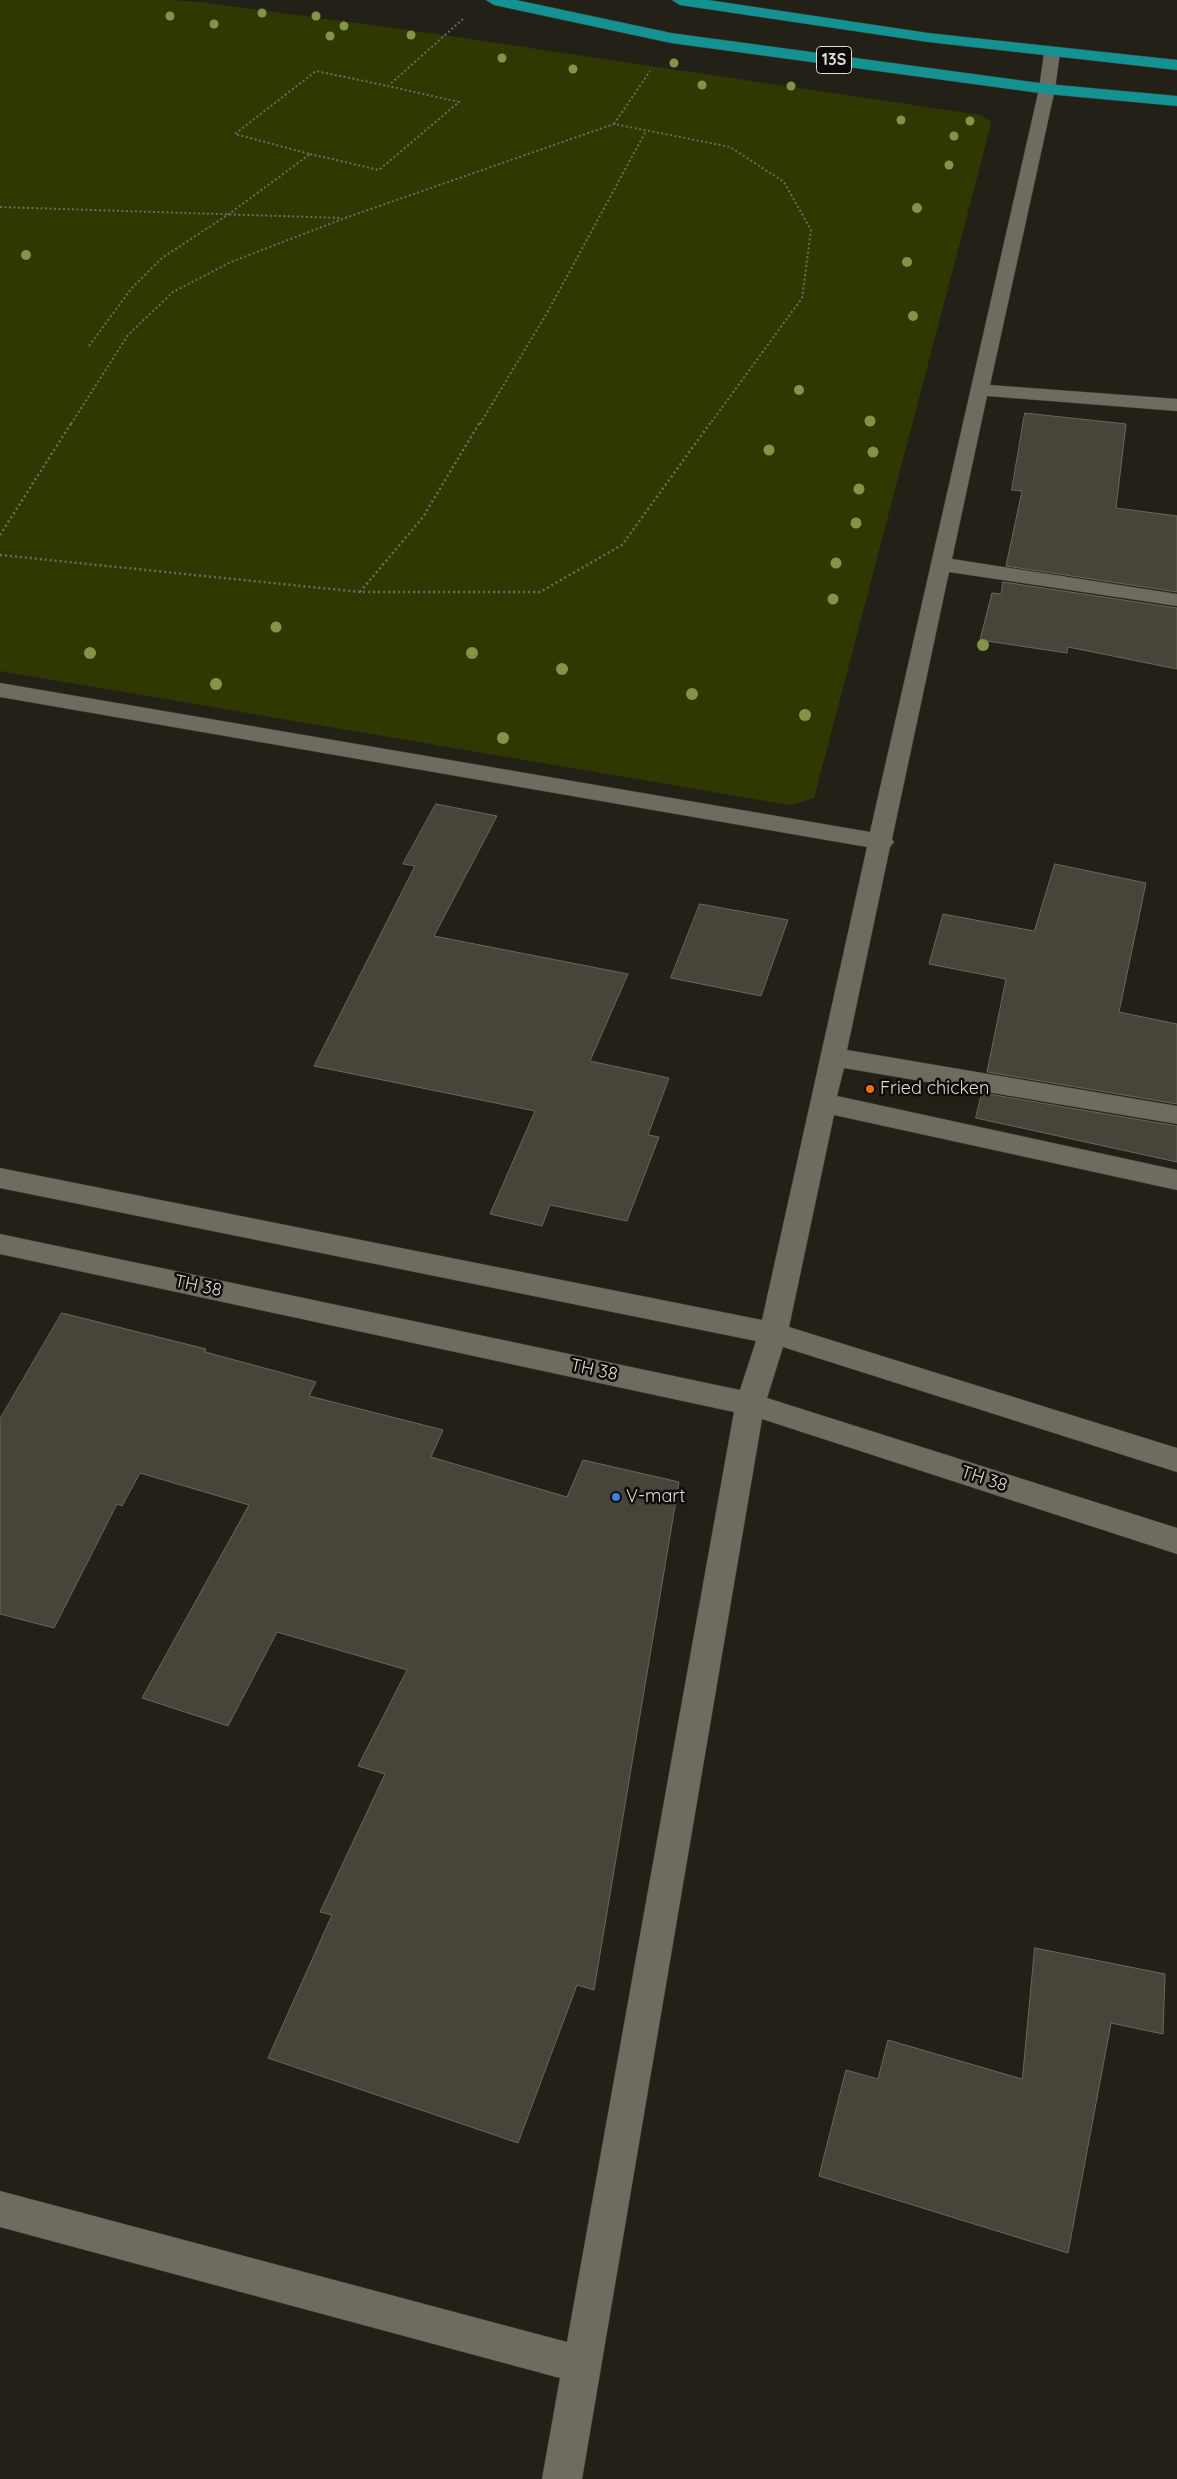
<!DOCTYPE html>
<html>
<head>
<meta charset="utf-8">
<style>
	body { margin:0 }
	canvas { display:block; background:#232117 }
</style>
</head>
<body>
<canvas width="1177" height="2479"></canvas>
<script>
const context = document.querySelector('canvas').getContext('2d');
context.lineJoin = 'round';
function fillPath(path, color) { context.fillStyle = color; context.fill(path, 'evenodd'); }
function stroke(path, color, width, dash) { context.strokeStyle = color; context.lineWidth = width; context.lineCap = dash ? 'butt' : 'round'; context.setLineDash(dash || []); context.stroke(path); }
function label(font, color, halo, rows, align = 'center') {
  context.font = font + ' Quicksand,sans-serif'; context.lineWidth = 5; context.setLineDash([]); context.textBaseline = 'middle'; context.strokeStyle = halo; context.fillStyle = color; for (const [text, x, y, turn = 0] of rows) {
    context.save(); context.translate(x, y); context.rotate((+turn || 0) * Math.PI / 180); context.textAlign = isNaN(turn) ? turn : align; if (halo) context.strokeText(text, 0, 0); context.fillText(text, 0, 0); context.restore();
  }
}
const green = new Path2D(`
	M0,0H171L200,2L429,33L980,115L991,122L990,128L814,798L790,805L0,671Z`);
const building = new Path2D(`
	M1025,413L1126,424L1116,508L1177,516V592L1006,566L1022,491L1012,490Z
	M1003,582L1177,608V669L1068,647L1067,653L980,640L992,593L1001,594Z
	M436,804L497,816L434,936L628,974L590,1061L669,1078L648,1135L659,1137L627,1221L550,1205L542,1226L490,1214L535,1111L314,1066L415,866L403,864Z
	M1055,864L1146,883L1119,1012L1177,1024V1104L987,1072L1006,979L929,964L943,914L1034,931Z
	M700,904L788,920L761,996L671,978Z
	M982,1093L1177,1126V1162L976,1118Z
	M62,1313L206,1349L205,1352L316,1382L309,1396L443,1430L431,1457L567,1497L583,1460L679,1482L594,1990L577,1985L518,2143L268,2058L332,1915L320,1912L385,1774L358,1766L407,1670L277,1632L228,1726L142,1698L249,1505L140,1473L122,1506L117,1504L54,1628L0,1614V1419Z
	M1035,1948L1165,1974L1163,2034L1111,2023L1068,2253L819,2176L846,2070L878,2079L888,2040L1022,2079Z`);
const pathFar1 = new Path2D(`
	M614,124L650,71
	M310,154L379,170L459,102L388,86
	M0,207L342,218
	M89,346L131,289L162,258L229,214L310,154L235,134L316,71L388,86L463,19
	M71,424L128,335L173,292L231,262L345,218L614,124L730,147L784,182L811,230L802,298L710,424
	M480,424L547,313L646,131`);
const path = new Path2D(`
	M0,535L72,422
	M0,555L360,592H540L622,545L711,422
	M360,592L423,517L480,422`);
const minor = new Path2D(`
	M1052,48L1060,53L1055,89L990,385L1177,399V411L987,396L952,559L1177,594V606L949,572L892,839L894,842L890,847L847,1050L1177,1106V1124L844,1068L837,1096L1177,1170V1190L834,1115L789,1327L1177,1448V1472L783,1347L767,1398L1177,1528V1554L762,1419L582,2479H542L560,2378L0,2227V2191L567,2342L734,1412L0,1254V1234L740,1390L756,1341L0,1188V1168L762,1320L867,847L0,697V683L870,832L1039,89L1044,53Z`);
const highway = new Path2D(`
	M486,0H516L671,33L1047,84L1177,96V106L1047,94L671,43L494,5Z
	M672,0H708L928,33L1177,60V70L928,42L680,5Z`);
const trees = [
	[262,13,4.5],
	[170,16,4.5],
	[316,16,4.5],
	[214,24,4.5],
	[344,26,4.5],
	[411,35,4.5],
	[330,36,4.5],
	[502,58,4.5],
	[674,63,4.5],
	[573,69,4.5],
	[702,85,4.5],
	[791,86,4.5],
	[901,120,4.5],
	[970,121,4.5],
	[954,136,4.5],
	[949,165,4.5],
	[917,208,5],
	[26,255,5],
	[907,262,5],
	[913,316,5],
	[799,390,5],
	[870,421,5.5],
	[769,450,5.5],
	[873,452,5.5],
	[859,489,5.5],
	[856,523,5.5],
	[836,563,5.5],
	[833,599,5.5],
	[276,627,5.5],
	[983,645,6],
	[90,653,6],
	[472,653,6],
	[562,669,6],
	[216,684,6],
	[692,694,6],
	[805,715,6],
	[503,738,6]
];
const markers = [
	[870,1089,5,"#e8710a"],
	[616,1497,5,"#3f7fe0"]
];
const shields = [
	[834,60,35]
];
const shieldNames = [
	["13S",834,60]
];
const poiNames = [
	["Fried chicken",880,1089],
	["V-mart",626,1497]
];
const streetNames = [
	["TH 38",198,1286,12],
	["TH 38",594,1370,12],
	["TH 38",984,1479,18]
];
fillPath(green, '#2f3800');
fillPath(building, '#474539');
stroke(building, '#69665a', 1);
stroke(minor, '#3f3d36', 1);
stroke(highway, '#3f3d36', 1);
stroke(pathFar1, '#6d6b63', 2, [2, 2.5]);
stroke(path, '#6d6b63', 2.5, [2, 3]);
fillPath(minor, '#6e6c5f');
fillPath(highway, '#129391');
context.fillStyle = '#859349';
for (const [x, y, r] of trees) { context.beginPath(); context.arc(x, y, r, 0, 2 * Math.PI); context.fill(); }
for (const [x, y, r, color] of markers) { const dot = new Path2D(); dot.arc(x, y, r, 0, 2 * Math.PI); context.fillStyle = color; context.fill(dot); stroke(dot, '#0c0b07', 2); }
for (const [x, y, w] of shields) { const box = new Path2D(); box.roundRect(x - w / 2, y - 13.5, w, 27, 4); context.fillStyle = '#0c0b07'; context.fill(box); stroke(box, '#dfddd6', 1); }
label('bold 16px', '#dfddd6', null, shieldNames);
label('18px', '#dfddd6', '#0c0b07', poiNames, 'left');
label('18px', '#dfddd6', '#0c0b07', streetNames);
</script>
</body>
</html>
